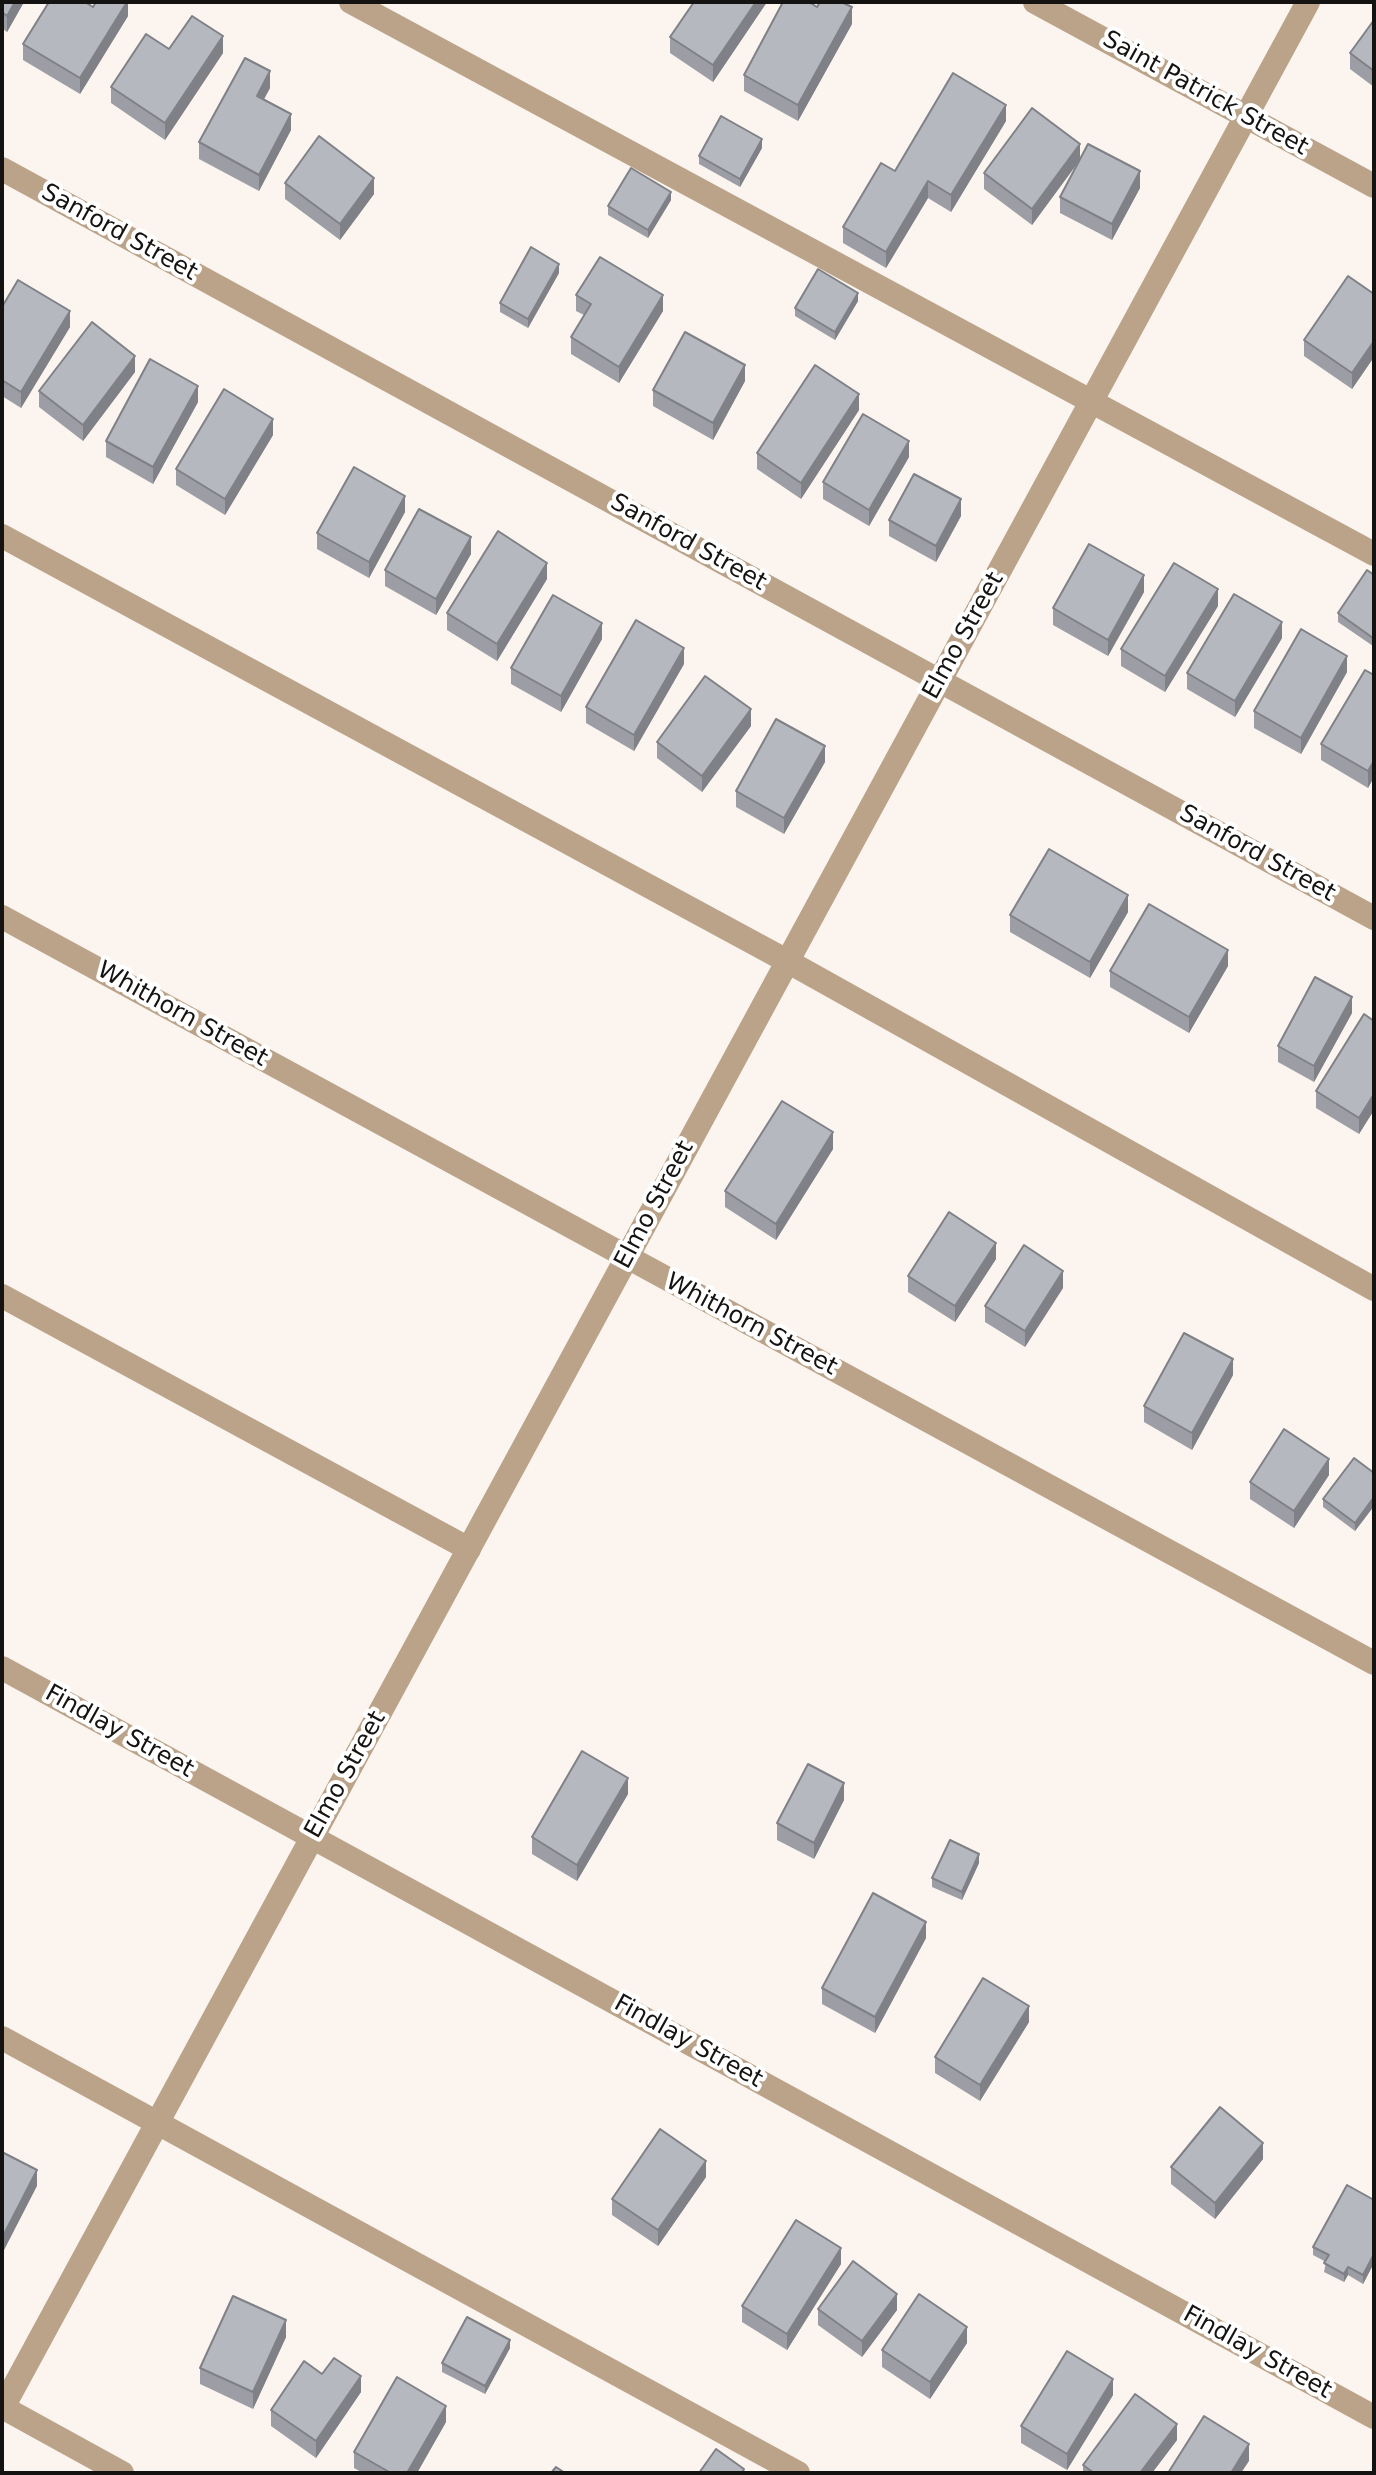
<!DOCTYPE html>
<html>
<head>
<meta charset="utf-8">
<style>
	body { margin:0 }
	#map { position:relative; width:1376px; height:2475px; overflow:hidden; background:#fcf5ef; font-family:"DejaVu Sans",sans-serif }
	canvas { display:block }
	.frame { position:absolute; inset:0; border:4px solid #151311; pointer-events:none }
</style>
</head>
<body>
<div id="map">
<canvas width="1376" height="2475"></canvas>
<div class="frame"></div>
</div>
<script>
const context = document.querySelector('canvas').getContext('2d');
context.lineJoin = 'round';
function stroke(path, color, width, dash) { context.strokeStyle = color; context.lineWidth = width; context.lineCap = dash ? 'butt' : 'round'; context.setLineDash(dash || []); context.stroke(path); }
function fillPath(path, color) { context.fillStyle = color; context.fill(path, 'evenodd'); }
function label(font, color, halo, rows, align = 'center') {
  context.font = font + ' "DejaVu Sans",sans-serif'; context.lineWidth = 8; context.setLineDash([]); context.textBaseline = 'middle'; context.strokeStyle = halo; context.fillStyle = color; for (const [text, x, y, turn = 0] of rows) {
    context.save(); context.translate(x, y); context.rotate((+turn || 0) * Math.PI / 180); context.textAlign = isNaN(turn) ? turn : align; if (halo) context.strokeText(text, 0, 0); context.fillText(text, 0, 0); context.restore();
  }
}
const service = new Path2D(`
	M351,2L1374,554
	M2,536L787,961L1374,1289
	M2,1296L469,1549
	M2,2038L798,2473`);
const minor = new Path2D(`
	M1035,2L1374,186
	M2,169L1374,918
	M2,917L1374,1663
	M2,1668L1374,2417
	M2,2407L122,2473
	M2,2409L1308,2`);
const wall = new Path2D(`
	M2,2H24L7,32L3,29Z
	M128,2V16L80,94L23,60V44L93,7Z
	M694,2H767L713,82L670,53V37Z
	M1374,20V87L1350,69V53Z
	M852,24L798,121L744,91V75Z
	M169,49L223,53L165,140L111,103V87Z
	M270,88L264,99L291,130L259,191L199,159V142Z
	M1006,121L951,212L928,198L886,268L843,243V227L895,171Z
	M762,148L740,187L699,164V156Z
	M1080,159L1140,188L1112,240L1060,213V197L1078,162L1032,225L984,189V173Z
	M285,183L374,194L340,240L285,199Z
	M671,200L648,238L608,215V206Z
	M559,273L528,328L500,312V303Z
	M1374,294V357L1352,389L1304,356V340Z
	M576,295L663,311L619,383L571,354V337L584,315L576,311Z
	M858,301L835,340L795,316V308Z
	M2,307L70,327L21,408L2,396Z
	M135,372L83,441L39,407V391Z
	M745,381L713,440L653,406V390Z
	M198,402L153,484L106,457V441Z
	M859,410L801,499L757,469V453Z
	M273,435L225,515L176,485V469Z
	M909,457L869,526L823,499V482Z
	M405,512L369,578L317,549V533Z
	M961,516L936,562L889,536V520Z
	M471,554L436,615L385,586V570Z
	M1374,575V645L1373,646L1338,622V613Z
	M547,579L497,661L447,630V613Z
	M1144,592L1108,656L1053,625V608Z
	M1218,606L1165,692L1121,666V649Z
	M1282,638L1235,717L1187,689V673Z
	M602,639L561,712L511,684V668Z
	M684,664L634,751L586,723V707Z
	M1347,672L1301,754L1254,728V711Z
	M1374,675V777L1368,788L1321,760V744Z
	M751,726L702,792L657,758V742Z
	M825,762L784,834L736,807V791Z
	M1128,912L1090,978L1010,932V915Z
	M1228,966L1189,1033L1110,987V971Z
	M1352,1013L1314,1082L1278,1062V1046Z
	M1374,1021V1110L1359,1134L1316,1108V1091Z
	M833,1149L776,1240L725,1207V1191Z
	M996,1259L955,1322L908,1292V1276Z
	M1063,1288L1025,1347L985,1322V1306Z
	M1233,1375L1192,1450L1144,1422V1406Z
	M1374,1473V1506L1355,1531L1323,1507V1499Z
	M1329,1475L1294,1528L1250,1499V1482Z
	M628,1794L577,1881L532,1854V1837Z
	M844,1800L814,1859L777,1840V1823Z
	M979,1863L962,1900L932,1887V1878Z
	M926,1938L875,2033L822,2004V1988Z
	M1029,2022L980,2101L935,2073V2057Z
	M1263,2159L1215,2219L1171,2184V2167Z
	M706,2177L658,2246L612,2215V2199Z
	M1374,2200V2263L1363,2284L1348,2275L1344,2282L1324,2272L1326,2262L1313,2255V2247Z
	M841,2264L787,2350L742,2322V2306Z
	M818,2309L897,2310L862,2357L818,2325Z
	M286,2337L253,2409L200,2384V2368Z
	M967,2343L930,2399L882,2367V2350Z
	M510,2348L485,2394L442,2372V2363Z
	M322,2374L361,2392L316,2458L271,2426V2410Z
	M1113,2395L1067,2470L1021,2443V2426Z
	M446,2422L417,2473H363L354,2468V2452Z
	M1177,2440L1152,2473H1083V2465Z`);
const shadedWall = new Path2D(`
	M15,2H24L7,32V16Z
	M127,2H128V16L80,94V78Z
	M756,2H767L713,82V65Z
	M852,7V24L798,121V105Z
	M223,36V53L165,140V123Z
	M270,71V88L257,112V96Z
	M1006,105V121L951,212V195Z
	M291,114V130L259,191V175Z
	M762,139V148L740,187V179Z
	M1080,144V160L1032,225V209Z
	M1140,171V188L1112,240V224Z
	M374,178V194L340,240V224Z
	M928,181V198L886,268V252Z
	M671,192V200L648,238V230Z
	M559,264V273L528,328V319Z
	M858,293V301L835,340V332Z
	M663,295V311L619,383V367Z
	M70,311V327L21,408V392Z
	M1374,341V357L1352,389V373Z
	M135,356V372L83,441V425Z
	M745,365V381L713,440V423Z
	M198,386V402L153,484V467Z
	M859,394V410L801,499V483Z
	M273,419V435L225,515V499Z
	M909,441V457L869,526V510Z
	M405,496V512L369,578V562Z
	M961,499V516L936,562V546Z
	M471,537V554L436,615V599Z
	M547,563V579L497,661V644Z
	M1144,575V592L1108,656V640Z
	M1218,589V606L1165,692V676Z
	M1282,622V638L1235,717V701Z
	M602,623V639L561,712V696Z
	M684,648V664L634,751V735Z
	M1347,656V672L1301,754V738Z
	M751,709V726L702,792V776Z
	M825,746V762L784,834V818Z
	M1374,761V777L1368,788V771Z
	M1128,895V912L1090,978V962Z
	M1228,950V966L1189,1033V1017Z
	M1352,997V1013L1314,1082V1066Z
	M1374,1094V1110L1359,1134V1118Z
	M833,1132V1149L776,1240V1224Z
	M996,1243V1259L955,1322V1306Z
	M1063,1271V1288L1025,1347V1331Z
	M1233,1359V1375L1192,1450V1433Z
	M1329,1459V1475L1294,1528V1511Z
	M1374,1497V1506L1355,1531V1523Z
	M628,1778V1794L577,1881V1865Z
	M844,1783V1800L814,1859V1843Z
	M979,1854V1863L962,1900V1892Z
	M926,1922V1938L875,2033V2017Z
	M1029,2006V2022L980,2101V2085Z
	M1263,2143V2159L1215,2219V2203Z
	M706,2161V2177L658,2246V2230Z
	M37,2170V2186L2,2254V2238Z
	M841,2248V2264L787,2350V2334Z
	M1374,2254V2263L1363,2284V2275Z
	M1348,2267V2275L1344,2282V2274Z
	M897,2294V2310L862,2357V2341Z
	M286,2320V2337L253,2409V2392Z
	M967,2327V2343L930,2399V2382Z
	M510,2340V2348L485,2394V2386Z
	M361,2376V2392L316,2458V2441Z
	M1113,2379V2395L1067,2470V2454Z
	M446,2406V2422L417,2473H407Z
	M1177,2424V2440L1152,2473H1140Z
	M1249,2444V2461L1241,2473H1231Z`);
const building = new Path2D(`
	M2,2H15L7,16L3,13L2,14Z
	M49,2H85L93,7L96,2H127L80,78L23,44Z
	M694,2H756L713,65L670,37Z
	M783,2H809L817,7L820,2H841L852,7L798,105L744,75Z
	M192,16L223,36L165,123L111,87L146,34L169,49Z
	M1374,20V71L1350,53Z
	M245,58L270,71L257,96L291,114L259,175L199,142Z
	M953,73L1006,105L951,195L928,181L886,252L843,227L881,163L895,171Z
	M1032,108L1080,144L1032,209L984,173Z
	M721,116L762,139L740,179L699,156Z
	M319,136L374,178L340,224L285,183Z
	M1088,144L1140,171L1112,224L1060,197Z
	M631,168L671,192L648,230L608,206Z
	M531,247L559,264L528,319L500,303Z
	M600,257L663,295L619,367L571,337L591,304L576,295Z
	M818,269L858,293L835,332L795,308Z
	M1348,276L1374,294V341L1352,373L1304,340Z
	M18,280L70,311L21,392L2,380V307Z
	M92,322L135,356L83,425L39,391Z
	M685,332L745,365L713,423L653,390Z
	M150,359L198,386L153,467L106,441Z
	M815,365L859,394L801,483L757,453Z
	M224,389L273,419L225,499L176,469Z
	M863,414L909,441L869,510L823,482Z
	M354,467L405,496L369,562L317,533Z
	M914,474L961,499L936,546L889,520Z
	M419,509L471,537L436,599L385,570Z
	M498,531L547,563L497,644L447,613Z
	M1089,544L1144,575L1108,640L1053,608Z
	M1174,563L1218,589L1165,676L1121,649Z
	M1367,570L1374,575L1373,638L1338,613Z
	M1234,594L1282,622L1235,701L1187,673Z
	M553,595L602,623L561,696L511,668Z
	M636,620L684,648L634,735L586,707Z
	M1301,629L1347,656L1301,738L1254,711Z
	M1365,670L1374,675V761L1368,771L1321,744Z
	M705,676L751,709L702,776L657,742Z
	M776,719L825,746L784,818L736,791Z
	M1049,849L1128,895L1090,962L1010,915Z
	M1149,904L1228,950L1189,1017L1110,971Z
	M1315,977L1352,997L1314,1066L1278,1046Z
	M1364,1014L1374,1021V1094L1359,1118L1316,1091Z
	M782,1101L833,1132L776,1224L725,1191Z
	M949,1212L996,1243L955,1306L908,1276Z
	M1024,1245L1063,1271L1025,1331L985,1306Z
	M1184,1333L1233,1359L1192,1433L1144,1406Z
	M1284,1429L1329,1459L1294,1511L1250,1482Z
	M1354,1458L1374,1473V1497L1355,1523L1323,1499Z
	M582,1751L628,1778L577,1865L532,1837Z
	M808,1764L844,1783L814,1843L777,1823Z
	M950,1840L979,1854L962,1892L932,1878Z
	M873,1893L926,1922L875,2017L822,1988Z
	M983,1978L1029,2006L980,2085L935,2057Z
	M1220,2107L1263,2143L1215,2203L1171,2167Z
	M660,2129L706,2161L658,2230L612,2199Z
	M2,2152L37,2170L2,2238Z
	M1347,2185L1374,2200V2254L1363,2275L1348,2267L1344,2274L1324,2263L1329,2255L1313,2247Z
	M796,2220L841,2248L787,2334L742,2306Z
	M853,2261L897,2294L862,2341L818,2309Z
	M919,2294L967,2327L930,2382L882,2350Z
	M233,2296L286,2320L253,2392L200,2368Z
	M467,2317L510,2340L485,2386L442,2363Z
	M1067,2351L1113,2379L1067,2454L1021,2426Z
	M334,2358L361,2376L316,2441L271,2410L304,2361L322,2374Z
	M397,2377L446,2406L407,2473H391L354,2452Z
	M1135,2394L1177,2424L1140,2473H1094L1083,2465Z
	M1204,2416L1249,2444L1231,2473H1168Z
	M716,2449L744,2469L742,2473H699Z
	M556,2467L565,2473H551Z`);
const streetNames = [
	["Saint Patrick Street",1205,94,29],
	["Sanford Street",119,233,29],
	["Sanford Street",688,543,29],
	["Elmo Street",964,636,-61],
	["Sanford Street",1257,854,29],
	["Whithorn Street",182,1015,29],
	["Elmo Street",655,1205,-62],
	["Whithorn Street",751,1325,28],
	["Findlay Street",119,1732,29],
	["Elmo Street",346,1775,-61],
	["Findlay Street",688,2042,29],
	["Findlay Street",1257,2353,29]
];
stroke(service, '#bba389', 24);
stroke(minor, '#bba389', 24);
fillPath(wall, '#9d9ea5');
fillPath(shadedWall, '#7f8186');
fillPath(building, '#b6b8c0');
stroke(building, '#7f8186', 2);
label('24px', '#151311', '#fff', streetNames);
</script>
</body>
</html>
